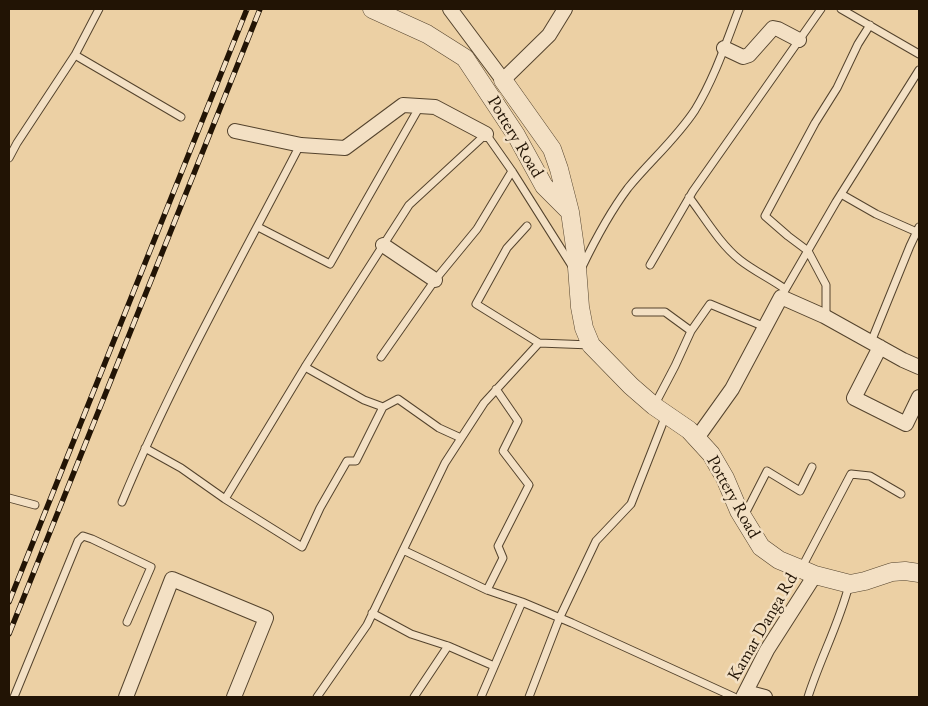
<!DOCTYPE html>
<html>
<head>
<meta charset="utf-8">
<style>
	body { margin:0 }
	#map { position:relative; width:928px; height:706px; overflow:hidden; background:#ecd0a4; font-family:"EB Garamond",serif }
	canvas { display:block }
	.frame { position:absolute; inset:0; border:10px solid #221405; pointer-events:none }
</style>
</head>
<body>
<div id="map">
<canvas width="928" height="706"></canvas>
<div class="frame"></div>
</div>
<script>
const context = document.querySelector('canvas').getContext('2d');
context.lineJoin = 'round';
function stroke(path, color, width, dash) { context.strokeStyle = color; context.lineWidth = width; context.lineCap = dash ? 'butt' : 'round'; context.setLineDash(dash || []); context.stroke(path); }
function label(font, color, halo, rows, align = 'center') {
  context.font = font + ' "EB Garamond",serif'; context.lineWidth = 5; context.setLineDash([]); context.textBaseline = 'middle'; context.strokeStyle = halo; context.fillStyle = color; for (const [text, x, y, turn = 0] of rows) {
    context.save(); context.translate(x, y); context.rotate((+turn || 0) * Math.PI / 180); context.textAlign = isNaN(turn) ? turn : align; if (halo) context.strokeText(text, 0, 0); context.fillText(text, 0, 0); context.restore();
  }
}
const service = new Path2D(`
	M99,9L75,55L181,117
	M841,9L919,54
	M9,158L17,143L75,55
	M841,194L876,214L919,233
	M689,197C705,218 719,243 740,260C754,271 771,279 785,289
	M527,226L507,248L476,304L539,343L591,345
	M258,227L330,264L420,106
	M650,265L693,191L821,9
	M582,267C595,240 610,212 628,188C650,161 676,139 695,110C714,79 726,43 739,9
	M781,297L836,202L919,70
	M636,312H665L691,331L675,366L654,406
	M826,317V285L808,251L788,236L765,216L815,123L837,88L858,44L870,25
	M691,331L710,304L765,327
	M871,342L910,246L919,227
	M381,357L435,280L477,229L512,171
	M305,367L364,400L383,407
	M145,448L181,468L225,499L302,547L320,508L347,461H356L383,407L398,399L439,428L461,438
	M9,498L35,505
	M225,499L305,367L409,205L486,134L512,171L572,266
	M122,502C173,379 239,263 300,145
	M744,516L767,471L800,491L812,467
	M403,550L487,590L522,602L572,623L734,697
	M801,569L851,474L870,476L901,494
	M487,590L503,558L498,546L529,485L503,451L518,421L496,389
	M372,613L411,634L448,646L494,666
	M14,697L78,541L83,536L92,539L151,567L127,622
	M317,697L367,625L445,463L484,403L539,343
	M414,697L448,646
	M481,697L522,602
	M529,697L559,619L596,541L631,504L666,415
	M808,697C820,659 839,624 849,585`);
const minor = new Path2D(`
	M450,9L503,80L549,35L565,9
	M724,48L743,57L749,55L773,28L778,29L799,40
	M235,131L301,145L345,148L403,105L435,107L486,134
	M383,245L435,280
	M880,347L854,398L906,424L919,397
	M697,438L732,389L781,297L824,316L903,360L919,367
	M746,692L765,697
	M126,697L172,579L266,618L234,697
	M743,697L767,650L815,575`);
const tertiary = new Path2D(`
	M372,9L427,34L465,58L516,135L544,186L570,212
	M503,80L552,149L559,169L570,212L576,254L580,307L584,328L591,345L631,386L654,406L689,430L711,454L725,478L739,511L761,547L779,560L801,569L815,575L850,584L865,581L892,572L905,571L919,573`);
const rail = new Path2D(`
	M9,602L247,9
	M9,634L260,9`);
const streetNames = [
	["Pottery Road",515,137,59],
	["Pottery Road",733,497,61],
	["Kamar Danga Rd",763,627,-60]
];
stroke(service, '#54432d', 9);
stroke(minor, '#54432d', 16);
stroke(tertiary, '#54432d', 19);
stroke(service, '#f3e0c4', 7);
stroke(minor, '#f3e0c4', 14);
stroke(tertiary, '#f3e0c4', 18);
stroke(rail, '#221405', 5.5);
stroke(rail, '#f3e0c4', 4, [11]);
label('18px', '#221405', '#f3e0c4', streetNames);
</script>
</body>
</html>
